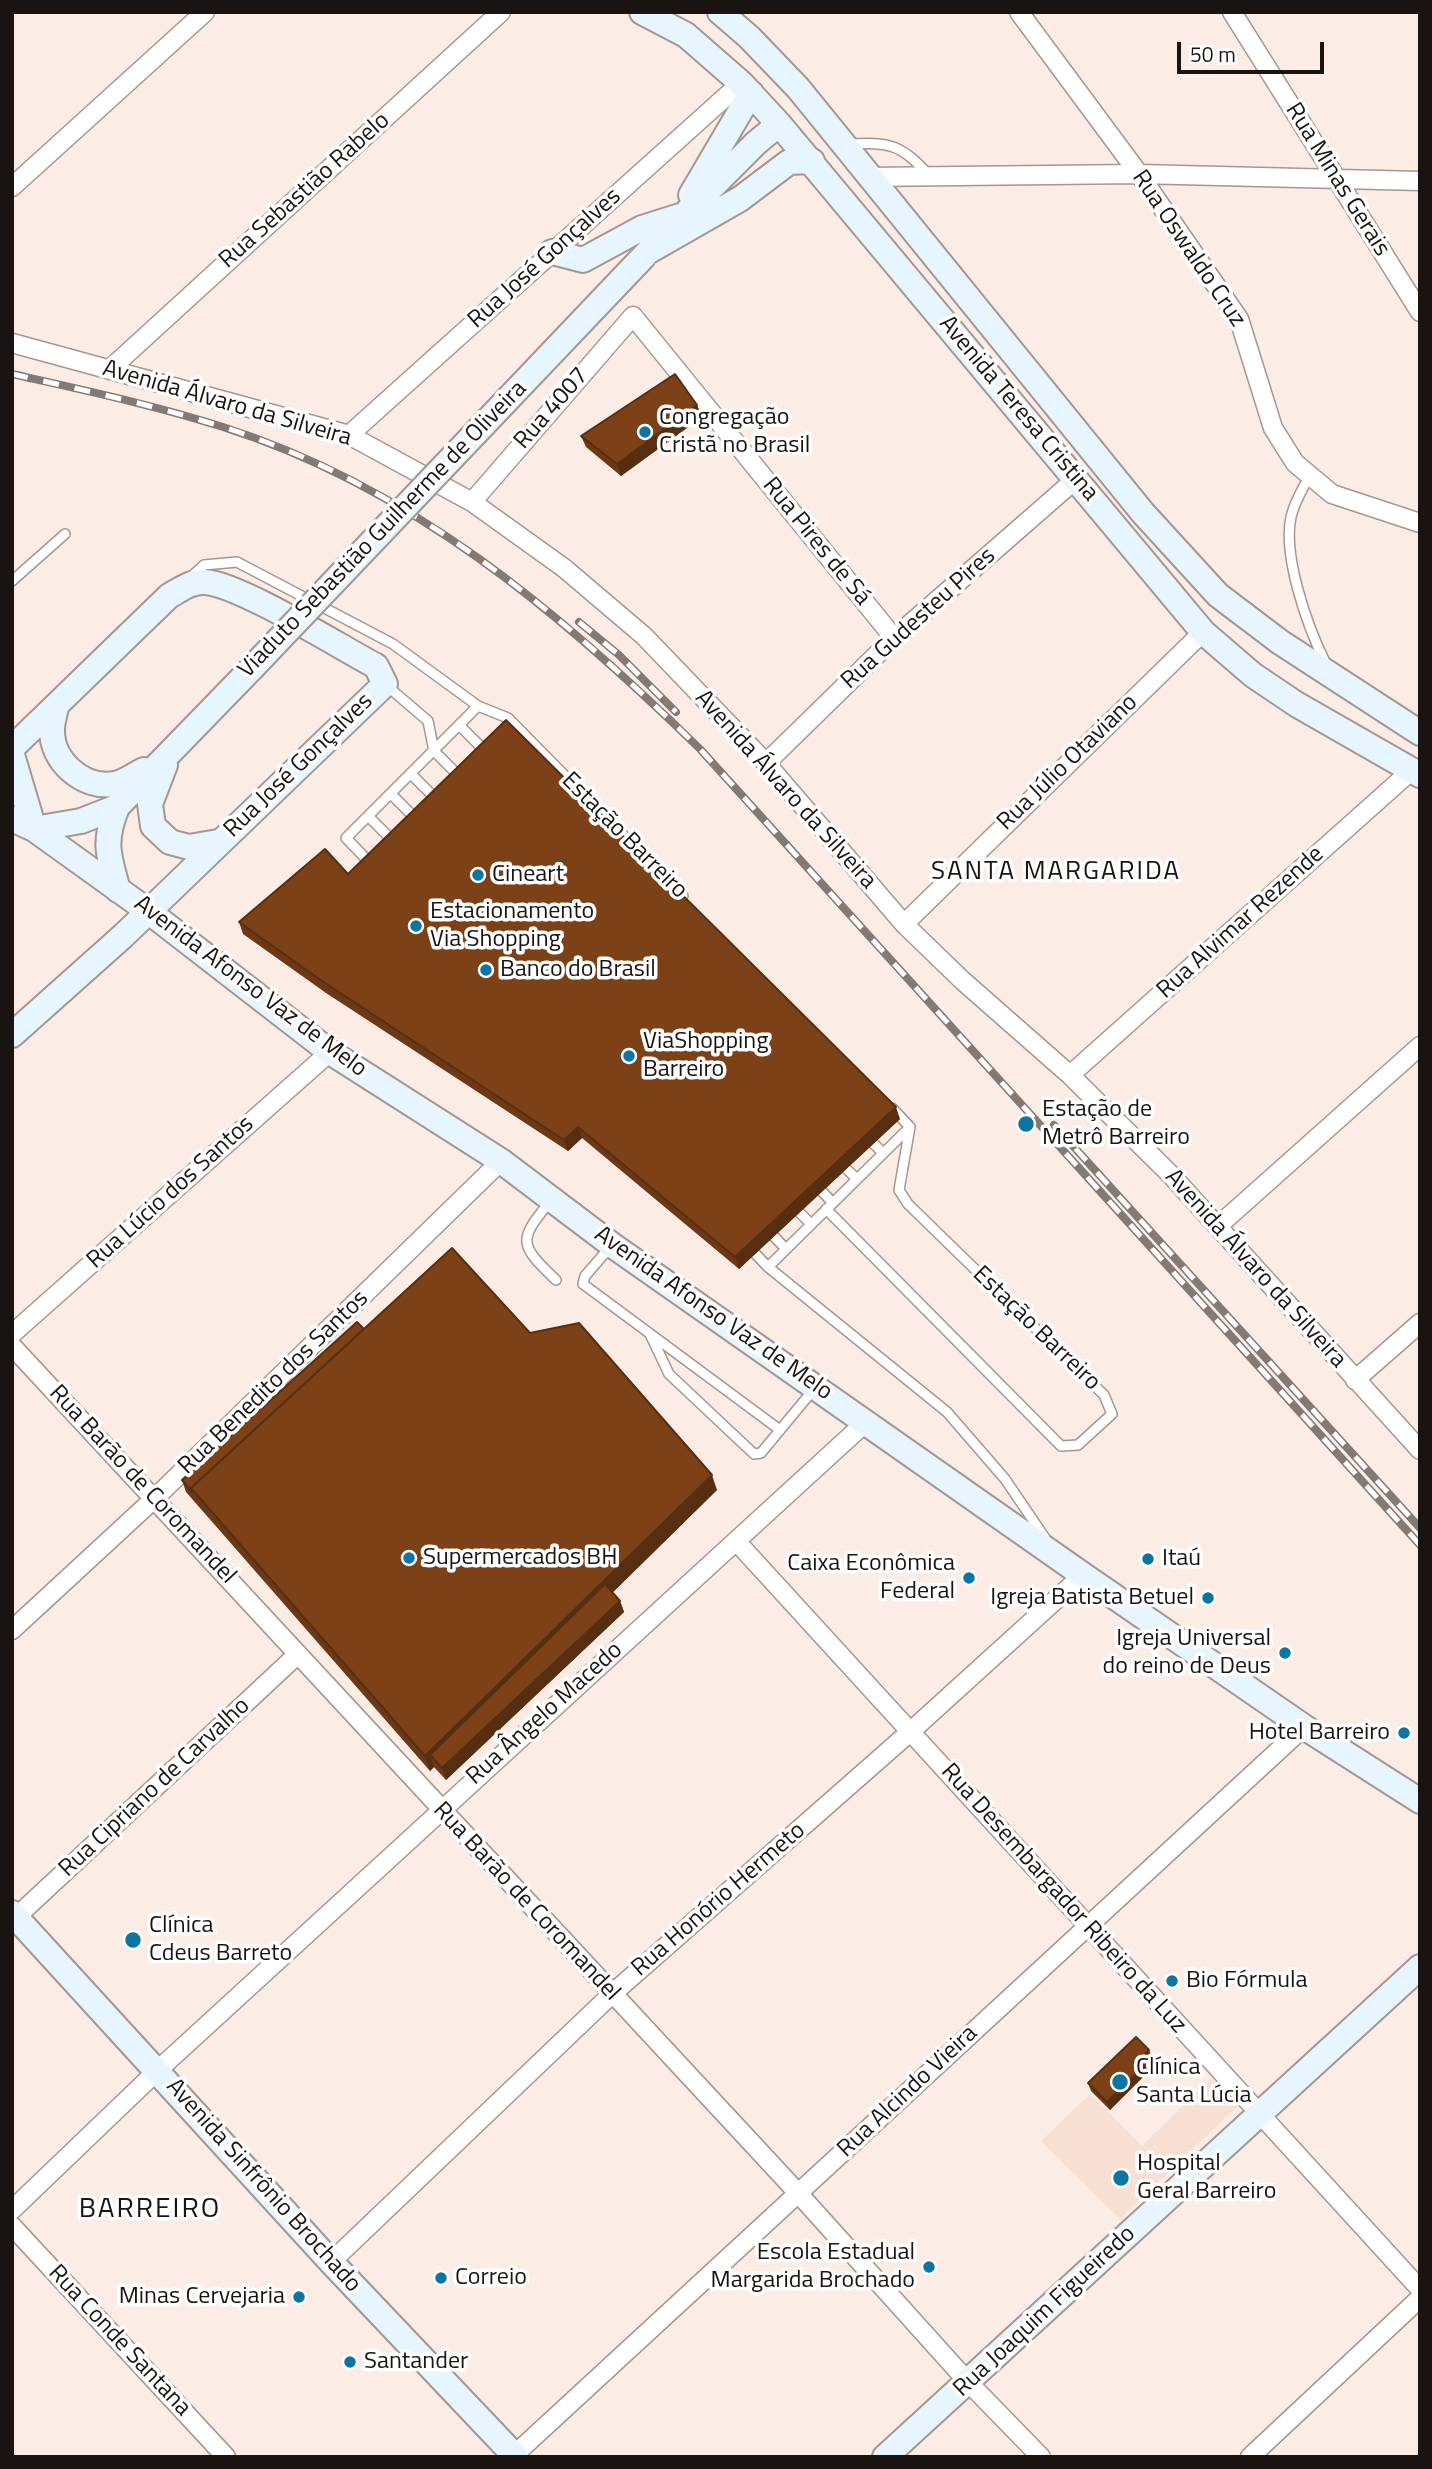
<!DOCTYPE html>
<html>
<head>
<meta charset="utf-8">
<style>
	body { margin:0 }
	#map { position:relative; width:1432px; height:2469px; overflow:hidden; background:#fbede5; font-family:"Titillium Web",sans-serif }
	canvas { display:block }
	.frame { position:absolute; inset:0; border:14px solid #191412; pointer-events:none }
	.scale { position:absolute; left:1177px; top:42px; width:147px; height:32px; box-sizing:border-box; border:4px solid #191412; border-top:0; padding-left:9px; font-size:21px; line-height:24px; white-space:nowrap; color:#191412; -webkit-text-stroke:5px #fff; paint-order:stroke }
</style>
</head>
<body>
<div id="map">
<canvas width="1432" height="2469"></canvas>
<div class="frame"></div>
<div class="scale">50 m</div>
</div>
<script>
const context = document.querySelector('canvas').getContext('2d');
context.lineJoin = 'round';
function fillPath(path, color) { context.fillStyle = color; context.fill(path, 'evenodd'); }
function stroke(path, color, width, dash) { context.strokeStyle = color; context.lineWidth = width; context.lineCap = dash ? 'butt' : 'round'; context.setLineDash(dash || []); context.stroke(path); }
function label(font, color, halo, rows, align = 'center') {
  context.font = font + ' "Titillium Web",sans-serif'; context.lineWidth = 7; context.setLineDash([]); context.textBaseline = 'middle'; context.strokeStyle = halo; context.fillStyle = color; for (const [text, x, y, turn = 0] of rows) {
    context.save(); context.translate(x, y); context.rotate((+turn || 0) * Math.PI / 180); context.textAlign = isNaN(turn) ? turn : align; if (halo) context.strokeText(text, 0, 0); context.fillText(text, 0, 0); context.restore();
  }
}
const built = new Path2D(`
	M1211,2078L1238,2106L1120,2219L1041,2141L1090,2094L1142,2146Z`);
const lane = new Path2D(`
	M848,144C891,142 900,144 930,176
	M1310,475C1304,486 1297,498 1293,510C1279,549 1308,628 1326,664
	M192,576L204,565L237,562L393,644L478,706L508,718L683,896
	M12,581L65,534
	M386,685L428,721L434,751L462,779
	M459,725L488,754
	M411,774L439,802
	M391,794L418,821
	M368,816L394,842
	M374,867L346,838L478,706
	M892,1108L910,1127
	M867,1137L883,1153
	M838,1161L857,1179
	M815,1184L833,1203
	M551,1200C519,1240 517,1243 556,1280
	M792,1205L810,1223
	M826,1209L1061,1446L1078,1445L1112,1414L1104,1395L908,1204L899,1190L910,1127
	M766,1228L786,1249
	M747,1245L768,1267L947,1412L1005,1479L1045,1538
	M611,1246L585,1276L583,1284L780,1430
	M768,1267L909,1128
	M650,1334L669,1374L754,1454L761,1453L814,1389`);
const street = new Path2D(`
	M1019,12L1139,174L1239,319L1273,428L1295,463L1332,494L1420,523
	M1232,12L1420,312
	M867,177L1139,174L1420,181
	M12,187L205,12
	M12,343L349,435L472,502L564,568L644,636L766,763L904,924L963,981L1070,1075L1171,1175L1420,1450
	M109,370L501,12
	M349,435L741,83
	M472,502L633,316L894,638
	M766,763L894,638L1076,479
	M904,924L1203,632
	M1070,1075L1412,770
	M1218,1226L1420,1046
	M12,1334L330,1052
	M12,1346L798,2193L968,2382L1041,2457
	M1355,1380L1420,1323
	M736,1541L1420,2289
	M12,1630L155,1498L501,1161
	M12,1921L298,1654
	M12,2210L158,2070L866,1422
	M12,2226L226,2457
	M331,2262L612,1994L910,1732L1083,1575
	M512,2457L1304,1727
	M1250,2457L1420,2298`);
const secondary = new Path2D(`
	M642,12L686,35L741,83L779,124L1203,632L1253,675L1296,704L1420,775
	M720,12L749,37L798,88L1143,513L1218,595L1280,642L1420,733
	M691,195L751,93
	M664,235L756,143L779,124
	M649,251L740,199L789,162L812,161
	M552,252L583,260L642,228L680,216
	M56,707C55,714 52,722 52,729C51,761 83,789 114,784C124,783 135,774 144,770
	M12,748L169,596C180,590 191,581 205,582C239,584 340,647 376,666L385,684L123,936L12,1035
	M12,755L34,829
	M165,765L150,804L153,826L170,842L189,847L218,842
	M12,819L34,829L148,911L330,1052L501,1161L612,1245L1083,1575L1304,1727L1420,1801
	M34,829L81,821L117,807
	M118,890C108,854 103,842 117,807L251,669
	M12,1913L331,2262L516,2457
	M885,2457L1420,1967`);
const rail = new Path2D(`
	M12,374C83,390 154,405 223,427C412,487 561,613 700,749L1420,1545
	M579,622L619,655L676,712
	M1054,1125L1420,1528`);
const secondaryBridge = new Path2D(`
	M251,669L645,255`);
const wall = new Path2D(`
	M697,405L702,417L621,476L586,447L581,436Z
	M348,874L900,1119L739,1269L582,1138L568,1151L326,993L243,934L239,922Z
	M364,1329L530,1333L717,1490L612,1593L620,1601L624,1612L446,1780L434,1767L430,1771L186,1492L182,1480Z
	M1152,2057L1145,2064L1148,2072L1110,2110L1091,2091L1088,2083Z`);
const shadedWall = new Path2D(`
	M697,405L702,417L621,476L617,464Z
	M896,1107L900,1119L739,1269L735,1257Z
	M578,1127L582,1138L568,1151L564,1140Z
	M712,1475L717,1490L438,1764L430,1755L434,1767L430,1771L425,1756Z
	M620,1601L624,1612L446,1780L442,1768Z
	M1149,2050L1152,2057L1142,2067L1140,2059Z
	M1145,2065L1148,2072L1110,2110L1107,2102Z`);
const building = new Path2D(`
	M675,374L697,405L617,464L581,436Z
	M506,720L896,1107L735,1257L578,1127L564,1140L322,981L239,922L325,849L348,874Z
	M452,1248L530,1333L579,1323L712,1475L425,1756L191,1488Z
	M357,1322L364,1329L191,1488L192,1492L182,1480Z
	M605,1584L620,1601L442,1768L430,1755Z
	M1136,2037L1149,2050L1140,2059L1145,2065L1107,2102L1088,2083Z`);
const markers = [
	[645,432,7,"#0c75a1"],
	[478,875,7,"#0c75a1"],
	[416,926,7,"#0c75a1"],
	[486,970,7,"#0c75a1"],
	[629,1056,7,"#0c75a1"],
	[1026,1124,9,"#0c75a1"],
	[409,1558,7,"#0c75a1"],
	[1148,1559,7,"#0c75a1"],
	[969,1578,7,"#0c75a1"],
	[1208,1598,7,"#0c75a1"],
	[1285,1653,7,"#0c75a1"],
	[1404,1733,7,"#0c75a1"],
	[133,1940,9,"#0c75a1"],
	[1172,1981,7,"#0c75a1"],
	[1120,2082,9,"#0c75a1"],
	[1121,2178,9,"#0c75a1"],
	[929,2267,7,"#0c75a1"],
	[441,2278,7,"#0c75a1"],
	[299,2297,7,"#0c75a1"],
	[350,2362,7,"#0c75a1"]
];
const streetNames = [
	["Rua Minas Gerais",1337,180,58],
	["Rua Sebastião Rabelo",305,191,-42],
	["Rua Oswaldo Cruz",1188,249,56],
	["Rua José Gonçalves",545,259,-42],
	["Avenida Álvaro da Silveira",227,404,16],
	["Rua 4007",552,409,-49],
	["Avenida Teresa Cristina",1018,409,50],
	["Viaduto Sebastião Guilherme de Oliveira",383,530,-46],
	["Rua Pires de Sá",816,542,51],
	["Rua Gudesteu Pires",919,619,-42],
	["Rua Júlio Otaviano",1068,763,-44],
	["Rua José Gonçalves",299,766,-44],
	["Avenida Álvaro da Silveira",785,790,48],
	["Estação Barreiro",624,836,45],
	["Rua Alvimar Rezende",1241,923,-42],
	["Avenida Afonso Vaz de Melo",250,987,37],
	["Rua Lúcio dos Santos",171,1193,-42],
	["Avenida Álvaro da Silveira",1255,1269,48],
	["Avenida Afonso Vaz de Melo",713,1314,35],
	["Estação Barreiro",1036,1329,44],
	["Rua Benedito dos Santos",274,1383,-44],
	["Rua Barão de Coromandel",142,1485,47],
	["Rua Ângelo Macedo",545,1714,-42],
	["Rua Cipriano de Carvalho",155,1788,-43],
	["Rua Desembargador Ribeiro da Luz",1063,1899,48],
	["Rua Honório Hermeto",719,1900,-41],
	["Rua Barão de Coromandel",526,1902,47],
	["Rua Alcindo Vieira",908,2092,-43],
	["Avenida Sinfrônio Brochado",263,2186,48],
	["Rua Joaquim Figueiredo",1045,2312,-43],
	["Rua Conde Santana",119,2341,47]
];
const poiNames = [
	["Congregação",659,418],
	["Cristã no Brasil",659,446],
	["Cineart",492,875],
	["Estacionamento",430,912],
	["Via Shopping",430,940],
	["Banco do Brasil",500,970],
	["ViaShopping",643,1042],
	["Barreiro",643,1070],
	["Estação de",1042,1110],
	["Metrô Barreiro",1042,1138],
	["Supermercados BH",423,1558],
	["Itaú",1162,1559],
	["Caixa Econômica",955,1564,"right"],
	["Federal",955,1592,"right"],
	["Igreja Batista Betuel",1194,1598,"right"],
	["Igreja Universal",1271,1639,"right"],
	["do reino de Deus",1271,1667,"right"],
	["Hotel Barreiro",1390,1733,"right"],
	["Clínica",149,1926],
	["Cdeus Barreto",149,1954],
	["Bio Fórmula",1186,1981],
	["Clínica",1136,2068],
	["Santa Lúcia",1136,2096],
	["Hospital",1137,2164],
	["Geral Barreiro",1137,2192],
	["Escola Estadual",915,2253,"right"],
	["Margarida Brochado",915,2281,"right"],
	["Correio",455,2278],
	["Minas Cervejaria",285,2297,"right"],
	["Santander",364,2362]
];
const neighbourhoodNames = [
	["SANTA MARGARIDA",1056,873]
];
const quarterNames = [
	["BARREIRO",150,2210]
];
fillPath(built, '#f6e0d4');
stroke(lane, '#a4978f', 12);
stroke(street, '#a4978f', 21);
stroke(secondary, '#a4978f', 28);
stroke(lane, '#fff', 9);
stroke(street, '#fff', 18);
stroke(secondary, '#e6f5fe', 24);
stroke(rail, '#837a75', 8);
stroke(rail, '#fff', 5, [16]);
stroke(secondaryBridge, '#a4978f', 28, []);
stroke(secondaryBridge, '#e6f5fe', 24);
fillPath(wall, '#6c3815');
fillPath(shadedWall, '#582e11');
fillPath(building, '#7d4118');
stroke(building, '#582e11', 2);
for (const [x, y, r, color] of markers) { const dot = new Path2D(); dot.arc(x, y, r, 0, 2 * Math.PI); context.fillStyle = color; context.fill(dot); stroke(dot, '#fff', 2.5); }
label('24px', '#191412', '#fff', streetNames);
label('24px', '#191412', '#fff', poiNames, 'left');
context.letterSpacing = '2px';
label('26px', '#191412', '#fff', neighbourhoodNames);
context.letterSpacing = '0px';
context.letterSpacing = '2px';
label('28px', '#191412', '#fff', quarterNames);
context.letterSpacing = '0px';
</script>
</body>
</html>
